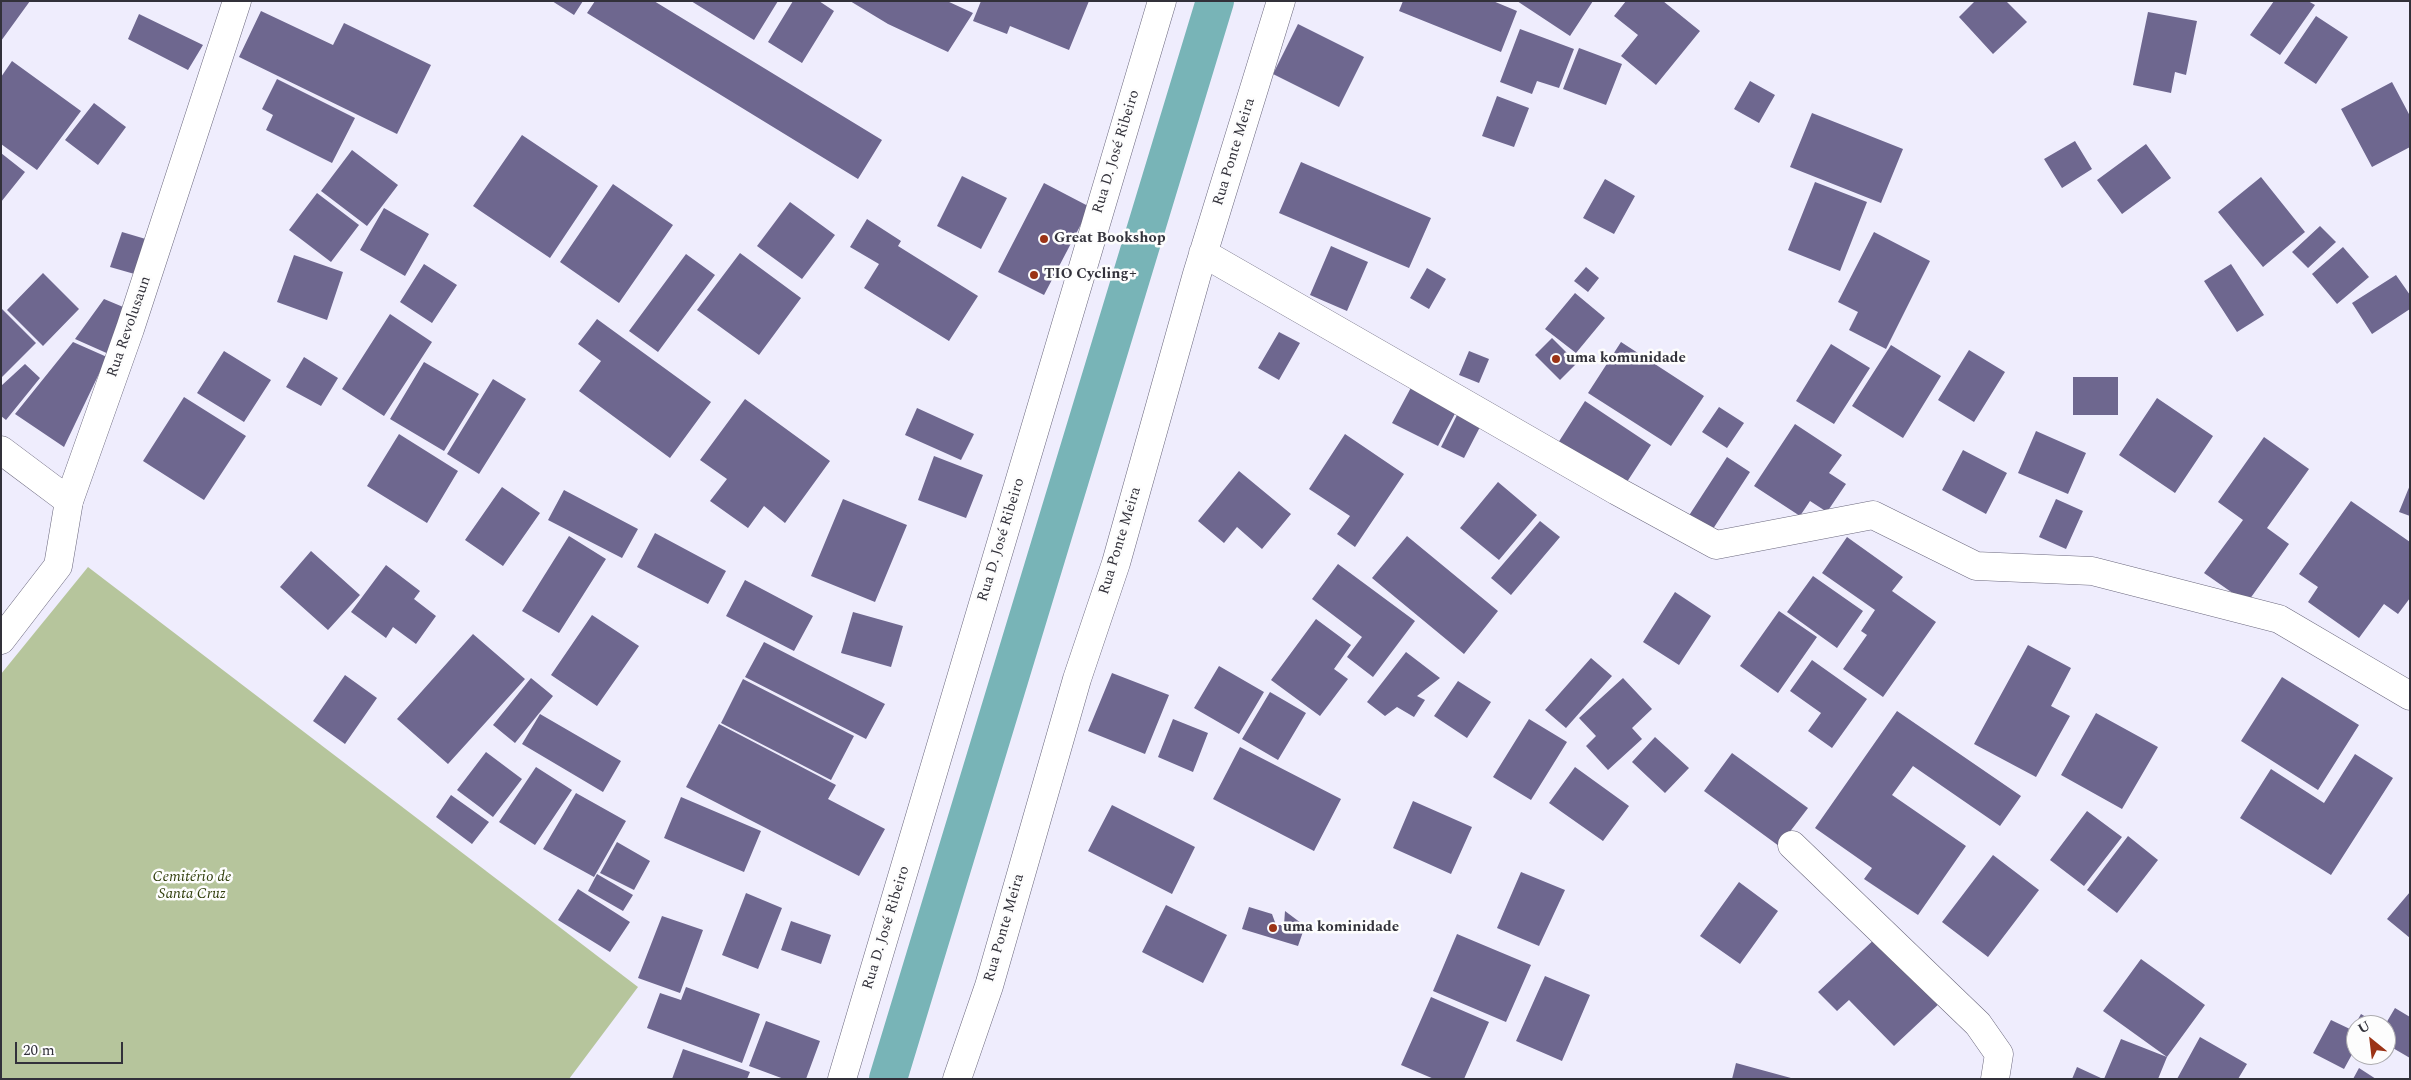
<!DOCTYPE html>
<html>
<head>
<meta charset="utf-8">
<style>
	body { margin:0 }
	#map { position:relative; width:2411px; height:1080px; overflow:hidden; background:#efedfd; font-family:Spectral,serif }
	canvas { display:block }
	.frame { position:absolute; inset:0; border:2px solid #32313a; pointer-events:none }
	.north { position:absolute; left:2346px; top:1015px; width:50px; height:50px; box-sizing:border-box; background:#fdfdfd; border:1px solid #acabaf; border-radius:50%; rotate:331deg; font-size:14px; font-weight:700; line-height:20px; text-align:center; color:#32313a }
	.north::after { content:''; display:block; margin:auto; width:18px; height:22px; background:#9b3316; clip-path:polygon(50% 0,100% 100%,50% 72%,0 100%) }
	.scale { position:absolute; left:15px; top:1042px; width:108px; height:22px; box-sizing:border-box; border:2px solid #32313a; border-top:0; padding-left:6px; font-size:15px; line-height:18px; white-space:nowrap; color:#32313a; -webkit-text-stroke:4px #fdfdfd; paint-order:stroke }
</style>
</head>
<body>
<div id="map">
<canvas width="2411" height="1080"></canvas>
<div class="frame"></div>
<div class="north">U</div>
<div class="scale">20 m</div>
</div>
<script>
const context = document.querySelector('canvas').getContext('2d');
context.lineJoin = 'round';
function fillPath(path, color) { context.fillStyle = color; context.fill(path, 'evenodd'); }
function stroke(path, color, width, dash) { context.strokeStyle = color; context.lineWidth = width; context.lineCap = dash ? 'butt' : 'round'; context.setLineDash(dash || []); context.stroke(path); }
function label(font, color, halo, rows, align = 'center') {
  context.font = font + ' Spectral,serif'; context.lineWidth = 5; context.setLineDash([]); context.textBaseline = 'middle'; context.strokeStyle = halo; context.fillStyle = color; for (const [text, x, y, turn = 0] of rows) {
    context.save(); context.translate(x, y); context.rotate((+turn || 0) * Math.PI / 180); context.textAlign = isNaN(turn) ? turn : align; if (halo) context.strokeText(text, 0, 0); context.fillText(text, 0, 0); context.restore();
  }
}
const green = new Path2D(`
	M88,567L638,987L569,1079H1V674Z`);
const canal = new Path2D(`
	M888,1079L1215,1`);
const building = new Path2D(`
	M1,1H30L1,41Z
	M552,1H583L574,15Z
	M595,1H654L882,140L858,179L587,13Z
	M691,1H778L754,40Z
	M793,1H819L834,11L802,63L768,42Z
	M850,1H947L973,13L948,52L888,24Z
	M981,1H1089L1069,50L1010,26L1007,34L973,21Z
	M1403,1H1493L1517,11L1501,52L1399,11Z
	M1517,1H1593L1570,36Z
	M1626,1H1663L1700,31L1656,85L1621,56L1638,35L1614,16Z
	M1975,1H2006L2027,22L1993,54L1959,17Z
	M2274,1H2308L2315,5L2280,55L2250,35Z
	M261,11L333,45L344,23L431,65L397,134L239,57Z
	M2148,12L2197,21L2186,75L2175,72L2171,93L2133,85Z
	M139,14L203,45L188,70L128,39Z
	M2316,16L2348,37L2316,84L2284,63Z
	M1298,24L1364,57L1339,107L1273,74Z
	M1520,29L1574,49L1559,88L1537,81L1532,94L1500,82Z
	M1579,48L1622,64L1606,105L1563,89Z
	M12,61L81,111L37,170L1,144V77Z
	M277,79L355,118L332,163L266,130L273,115L262,109Z
	M1750,81L1775,95L1759,123L1734,109Z
	M2392,82L2410,116V147L2372,167L2341,109Z
	M1497,96L1529,108L1514,147L1482,136Z
	M94,103L126,127L98,165L65,140Z
	M1812,113L1903,149L1881,203L1790,167Z
	M522,135L598,186L550,258L473,206Z
	M2075,141L2092,169L2062,188L2044,159Z
	M2146,144L2171,178L2122,214L2097,180Z
	M352,150L398,185L367,226L321,191Z
	M1,153L25,172L1,202Z
	M1301,162L1431,218L1409,268L1279,213Z
	M962,176L1007,198L981,249L937,226Z
	M2261,177L2305,232L2263,267L2218,212Z
	M1605,179L1635,196L1614,234L1583,218Z
	M1815,182L1867,202L1840,271L1788,250Z
	M1044,183L1090,207L1044,295L998,272Z
	M613,184L673,225L619,303L560,262Z
	M317,193L359,225L331,262L289,230Z
	M790,202L835,235L802,279L757,246Z
	M384,208L429,234L405,276L360,250Z
	M867,219L901,241L898,246L978,296L949,341L864,288L879,264L850,247Z
	M2320,226L2336,242L2308,268L2292,252Z
	M122,232L149,240L138,275L110,267Z
	M1874,232L1930,261L1886,349L1849,330L1858,312L1838,302Z
	M1331,246L1368,262L1347,311L1310,295Z
	M2343,247L2369,277L2337,304L2312,274Z
	M740,253L801,298L759,355L697,310Z
	M686,254L715,275L658,352L629,331Z
	M294,255L343,272L327,320L277,302Z
	M424,264L457,285L432,323L400,302Z
	M2231,264L2264,315L2237,332L2204,281Z
	M1586,267L1599,278L1588,292L1574,281Z
	M1427,268L1446,279L1429,309L1410,298Z
	M43,273L79,309L43,346L7,310Z
	M2396,275L2410,295V309L2372,334L2352,303Z
	M1575,293L1605,318L1576,353L1545,329Z
	M104,299L128,309L111,355L75,339Z
	M1,308L36,343L1,378Z
	M390,314L432,342L384,416L342,389Z
	M597,319L711,402L670,458L579,391L601,361L578,344Z
	M1279,332L1300,343L1279,380L1258,368Z
	M1552,338L1577,363L1560,380L1535,355Z
	M73,342L107,357L64,447L15,414Z
	M1621,342L1704,396L1671,446L1588,393Z
	M1831,344L1870,368L1834,424L1796,401Z
	M1891,345L1941,376L1903,438L1852,406Z
	M1969,350L2005,372L1974,422L1938,400Z
	M224,351L271,380L244,422L197,393Z
	M1469,351L1489,359L1479,383L1459,375Z
	M304,357L338,378L321,406L286,387Z
	M424,362L479,394L444,451L390,419Z
	M25,364L40,378L6,420L1,416V386Z
	M2073,377H2118V415H2073Z
	M493,379L526,399L479,474L447,454Z
	M1414,382L1459,406L1438,446L1392,423Z
	M184,397L246,436L204,500L143,461Z
	M2157,398L2213,436L2175,493L2119,455Z
	M745,399L830,461L785,523L764,506L748,528L710,501L727,479L700,460Z
	M1585,401L1651,445L1625,485L1558,443Z
	M1719,407L1744,423L1727,448L1702,432Z
	M917,408L974,434L961,460L905,435Z
	M1457,415L1480,427L1464,458L1441,447Z
	M1795,424L1842,455L1829,473L1846,484L1827,512L1810,501L1800,516L1754,486Z
	M2036,431L2086,453L2068,494L2018,473Z
	M399,434L458,471L427,523L367,486Z
	M1345,434L1404,474L1355,547L1337,534L1350,516L1309,489Z
	M2264,437L2309,469L2267,528L2289,544L2247,603L2204,573L2243,520L2218,502Z
	M1963,450L2007,473L1986,514L1942,490Z
	M934,456L983,475L966,518L918,500Z
	M1727,457L1750,472L1711,532L1688,517Z
	M1239,471L1291,514L1262,549L1237,527L1224,543L1198,521Z
	M1498,482L1537,515L1499,560L1460,528Z
	M2410,485V516L2399,512Z
	M502,487L540,513L503,566L465,540Z
	M564,490L638,529L622,558L548,520Z
	M843,499L907,525L875,602L811,576Z
	M2056,499L2083,511L2066,549L2039,537Z
	M2351,501L2410,542V598L2398,614L2384,604L2359,638L2308,602L2318,587L2299,574Z
	M1540,521L1560,537L1511,595L1491,578Z
	M655,533L726,571L708,604L637,567Z
	M569,536L606,559L559,633L522,611Z
	M1407,536L1498,611L1464,654L1372,578Z
	M1847,537L1903,577L1892,591L1936,622L1883,697L1843,669L1867,635L1861,631L1875,610L1822,573Z
	M311,551L360,595L328,630L280,587Z
	M1338,564L1415,621L1373,677L1347,657L1362,637L1312,599Z
	M386,565L420,591L414,599L436,616L416,644L393,627L386,638L351,612Z
	M1813,576L1863,611L1837,648L1787,612Z
	M745,580L813,616L794,651L726,616Z
	M1675,592L1711,616L1679,665L1643,642Z
	M1779,611L1817,637L1778,693L1740,666Z
	M853,612L903,626L891,667L841,653Z
	M592,615L639,646L597,706L551,675Z
	M1316,619L1351,645L1334,669L1348,679L1320,716L1271,680Z
	M473,634L525,679L448,764L397,719Z
	M764,642L885,704L866,739L745,677Z
	M2028,645L2071,668L2051,706L2070,716L2036,777L1974,744Z
	M1406,652L1440,678L1417,696L1425,700L1414,717L1397,707L1385,716L1367,702Z
	M1591,658L1612,676L1566,728L1545,710Z
	M1812,660L1867,699L1832,748L1808,731L1821,713L1790,691Z
	M1219,666L1264,692L1239,734L1194,708Z
	M1112,673L1169,695L1145,754L1088,731Z
	M345,675L377,698L345,744L313,721Z
	M2282,677L2359,725L2318,790L2241,741Z
	M531,678L553,696L515,743L493,725Z
	M1623,678L1652,709L1632,728L1642,739L1608,770L1586,746L1596,736L1579,718Z
	M743,679L854,736L831,780L721,723Z
	M1458,681L1491,702L1467,738L1434,716Z
	M1270,692L1306,713L1278,760L1242,739Z
	M1897,711L2021,796L2000,826L1913,766L1892,795L1966,846L1918,915L1864,879L1872,868L1815,828Z
	M2096,713L2158,747L2122,809L2061,775Z
	M540,714L621,761L603,792L522,744Z
	M1173,719L1208,733L1193,772L1158,757Z
	M1529,719L1567,742L1531,800L1493,777Z
	M719,724L836,785L828,799L885,829L859,876L686,787Z
	M1655,737L1689,768L1665,793L1632,762Z
	M1240,747L1341,799L1314,851L1213,799Z
	M486,752L522,779L493,817L457,790Z
	M1732,753L1808,808L1779,846L1704,791Z
	M2355,754L2393,778L2331,875L2240,818L2271,769L2324,803Z
	M536,767L572,790L535,845L499,822Z
	M1575,767L1629,806L1603,841L1549,803Z
	M576,793L626,821L594,877L543,849Z
	M451,795L489,822L472,844L436,817Z
	M681,797L761,831L744,872L664,838Z
	M1413,801L1472,827L1451,874L1393,848Z
	M1112,805L1195,847L1172,894L1088,851Z
	M2087,811L2122,837L2084,886L2050,860Z
	M2128,836L2158,860L2117,913L2087,890Z
	M617,842L650,861L634,890L600,873Z
	M1993,855L2039,890L1988,957L1942,922Z
	M1521,872L1565,890L1539,946L1497,928Z
	M597,874L633,895L623,911L588,891Z
	M1739,882L1778,911L1740,964L1700,936Z
	M578,889L630,922L610,952L558,920Z
	M2410,892V938L2387,919Z
	M746,893L782,908L758,969L722,955Z
	M1166,905L1227,935L1203,983L1142,952Z
	M1249,907L1272,914L1276,925H1284L1285,911L1305,926L1298,946L1242,929Z
	M662,916L703,930L680,993L638,978Z
	M791,921L831,935L821,964L781,950Z
	M1457,934L1531,965L1506,1022L1433,991Z
	M1879,935L1942,1001L1894,1046L1849,1000L1837,1011L1818,992Z
	M2141,959L2205,1005L2167,1057L2103,1011Z
	M1545,976L1590,995L1562,1061L1516,1041Z
	M686,987L760,1014L742,1063L647,1028L660,993L681,1000Z
	M1431,997L1489,1022L1464,1079H1434L1401,1065Z
	M2395,1008L2410,1017V1058L2386,1044L2385,1025Z
	M2361,1014L2371,1020L2368,1025H2356V1047L2344,1069L2313,1053L2331,1020L2352,1030Z
	M766,1021L820,1041L806,1079H784L749,1066Z
	M2200,1037L2247,1064L2238,1079H2177Z
	M2121,1039L2167,1057L2158,1079H2104Z
	M683,1049L750,1072L747,1079H672Z
	M1736,1063L1791,1078V1079H1732Z
	M2077,1067L2103,1079H2072Z
	M2359,1068L2376,1079H2353Z`);
const street = new Path2D(`
	M1203,253L1617,491L1716,545L1873,515L1976,566L2092,571L2279,619L2410,696
	M1,450L69,501
	M1792,845L1978,1024L1999,1054L1995,1079
	M957,1079L989,986L1077,679L1116,563L1197,274L1281,1`);
const secondary = new Path2D(`
	M1,640L58,566L69,501L130,329L237,1
	M842,1079L1162,1`);
const markers = [
	[1044,239,5,"#9b3316"],
	[1034,275,5,"#9b3316"],
	[1556,359,5,"#9b3316"],
	[1273,928,5,"#9b3316"]
];
const streetNames = [
	["Rua D. José Ribeiro",1117,152,-73],
	["Rua Ponte Meira",1235,152,-73],
	["Rua Revolusaun",130,327,-71],
	["Rua D. José Ribeiro",1002,540,-73],
	["Rua Ponte Meira",1121,541,-73],
	["Rua D. José Ribeiro",887,928,-73],
	["Rua Ponte Meira",1005,928,-74]
];
const poiNames = [
	["Great Bookshop",1054,239],
	["TIO Cycling+",1044,275],
	["uma komunidade",1566,359],
	["uma kominidade",1283,928]
];
const parkNames = [
	["Cemitério de",192,878],
	["Santa Cruz",192,895]
];
fillPath(green, '#b6c59c');
stroke(canal, '#78b4b7', 38);
fillPath(building, '#6e678f');
stroke(street, '#6b687e', 29);
stroke(secondary, '#6b687e', 29);
stroke(street, '#fff', 28);
stroke(secondary, '#fff', 28);
for (const [x, y, r, color] of markers) { const dot = new Path2D(); dot.arc(x, y, r, 0, 2 * Math.PI); context.fillStyle = color; context.fill(dot); stroke(dot, '#fdfdfd', 2); }
label('15px', '#32313a', '#fdfdfd', streetNames);
label('bold 15px', '#32313a', '#fdfdfd', poiNames, 'left');
label('italic 15px', '#303e0b', '#fdfdfd', parkNames);
</script>
</body>
</html>
